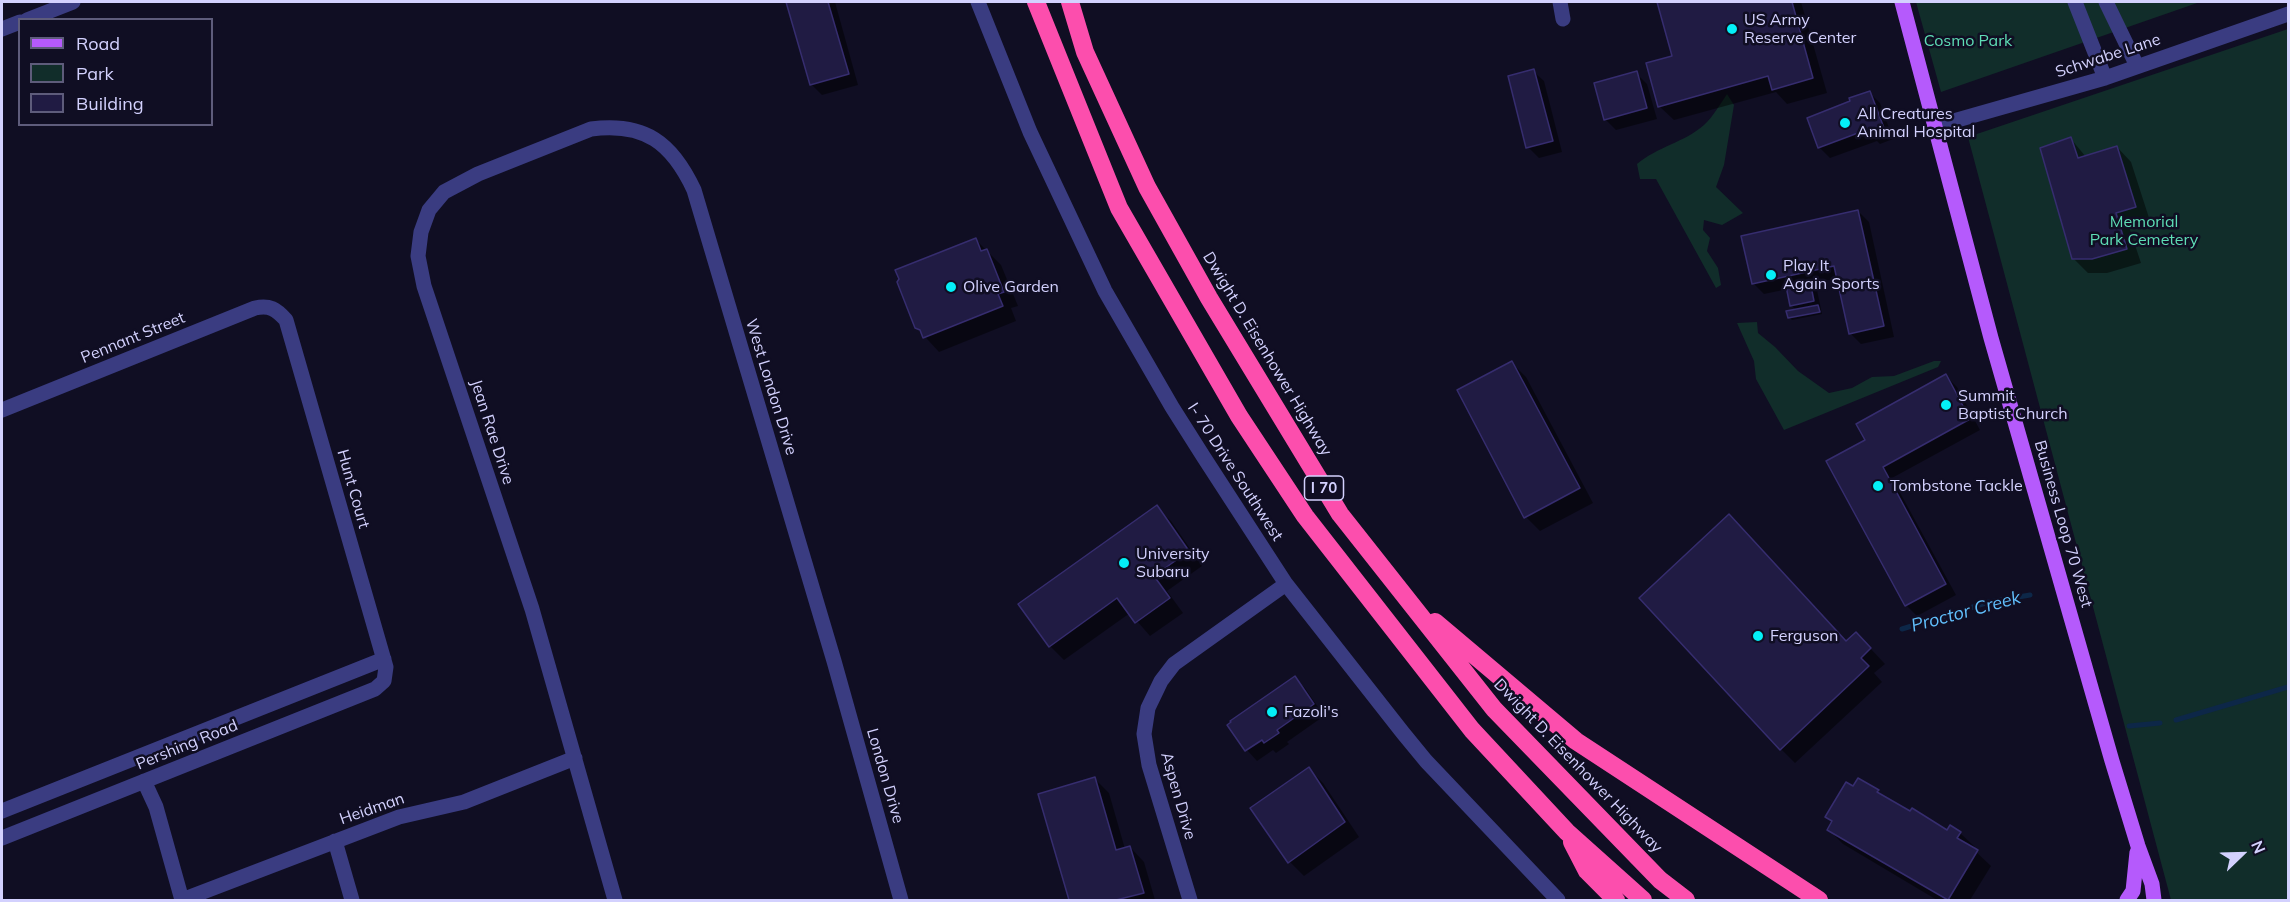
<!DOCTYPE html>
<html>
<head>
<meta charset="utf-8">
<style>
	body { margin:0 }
	#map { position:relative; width:2290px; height:902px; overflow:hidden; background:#100e23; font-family:Mulish,sans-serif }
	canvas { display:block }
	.frame { position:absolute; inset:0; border:3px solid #d3d1fe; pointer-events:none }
	.legend { position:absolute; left:18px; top:18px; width:195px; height:108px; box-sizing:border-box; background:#100e23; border:2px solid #5e5c7b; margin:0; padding:8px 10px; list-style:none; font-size:18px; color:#d3d1fe }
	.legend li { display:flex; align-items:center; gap:12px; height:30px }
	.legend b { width:30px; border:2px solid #5e5c7b }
	.north { position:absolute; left:2212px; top:824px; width:60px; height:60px; -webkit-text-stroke:4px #100e23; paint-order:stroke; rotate:67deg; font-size:16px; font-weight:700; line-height:24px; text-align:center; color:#d3d1fe }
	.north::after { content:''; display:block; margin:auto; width:21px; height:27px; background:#d3d1fe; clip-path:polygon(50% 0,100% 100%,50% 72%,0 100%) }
</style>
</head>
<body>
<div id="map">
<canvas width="2290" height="902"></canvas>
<div class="frame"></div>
<ul class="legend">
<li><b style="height:8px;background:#b55afc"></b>Road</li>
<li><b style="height:16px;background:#112d2a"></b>Park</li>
<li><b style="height:16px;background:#201b43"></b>Building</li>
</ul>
<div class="north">N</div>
</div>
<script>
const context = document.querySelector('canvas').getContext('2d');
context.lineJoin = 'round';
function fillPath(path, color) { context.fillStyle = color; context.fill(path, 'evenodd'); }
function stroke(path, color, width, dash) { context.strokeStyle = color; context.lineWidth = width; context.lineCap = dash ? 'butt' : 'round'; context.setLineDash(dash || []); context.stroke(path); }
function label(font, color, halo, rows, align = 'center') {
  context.font = font + ' Mulish,sans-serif'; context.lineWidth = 5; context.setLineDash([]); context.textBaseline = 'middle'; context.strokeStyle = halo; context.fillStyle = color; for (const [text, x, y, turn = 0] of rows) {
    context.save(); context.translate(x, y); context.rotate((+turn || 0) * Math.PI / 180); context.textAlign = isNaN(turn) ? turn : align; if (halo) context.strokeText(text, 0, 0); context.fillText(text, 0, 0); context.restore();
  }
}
const green = new Path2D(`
	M1916,2H2200L1941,92Z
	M2288,29V900H2171L1968,137Z
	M1727,94L1734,105L1724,165L1716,187L1743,213L1722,225L1704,220L1703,230L1710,238L1707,251L1718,268L1721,285L1716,288L1656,179H1640L1637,164C1657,147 1685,142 1704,125C1713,117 1720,104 1727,94Z
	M1757,322L1758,333L1775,347L1798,371L1829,393L1852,388L1872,377L1894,376L1934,361H1941L1938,367L1784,430L1756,379L1754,361L1737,323Z`);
const shadow = new Path2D(`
	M788,2H835L858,85L822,95L811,84Z
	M1658,2H1801L1827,93L1787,104L1776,92L1674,120L1659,106L1674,57Z
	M1533,71L1544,81L1562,152L1539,158L1528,147Z
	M1636,73L1647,84L1657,119L1616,130L1605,119Z
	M1869,92L1880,103L1893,139L1880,144L1877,141L1830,158L1819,147L1852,102Z
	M2071,139L2086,157L2117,147L2131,162L2150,221L2129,227L2141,263L2107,273H2088L2073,258Z
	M1858,211L1869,222L1894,337L1861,344L1850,333L1838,278L1811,284L1817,290L1822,314L1792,320L1789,317L1797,311L1791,305L1788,289L1764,294L1753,283Z
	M976,240L1001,265L1018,306L1011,308L1016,321L939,352L916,327Z
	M1512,363L1526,377L1593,503L1540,531L1526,517Z
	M1946,376L1957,387L1980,430L1892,478L1956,595L1917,616L1906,605L1867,441Z
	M1156,507L1171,521L1202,566L1167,591L1183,613L1150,636L1130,613L1064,660L1050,646Z
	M1847,643L1870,648L1885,664L1874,673L1882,682L1795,763L1781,749Z
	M1294,678L1305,688L1324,716L1287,742L1289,744L1276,753L1273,750L1257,761L1247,750L1229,725Z
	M1309,769L1323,783L1359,837L1304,876L1290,862Z
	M1095,779L1109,793L1125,849L1130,847L1144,862L1155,900H1071L1040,795Z
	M1854,789L1878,791L1886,799L1948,832L1951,827L1960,833L1975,847L1973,849L1991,866L1970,900H1937L1843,844L1829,830L1833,823L1827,817Z`);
const stream = new Path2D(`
	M1902,629L1989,602L2030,595
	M2176,720L2288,687
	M2129,726L2160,723`);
const building = new Path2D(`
	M786,2H828L849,74L810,85Z
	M1657,2H1792L1813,78L1772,90L1768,76L1658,107L1646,63L1672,56Z
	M1534,69L1553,141L1526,148L1508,76Z
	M1637,71L1647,108L1604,120L1594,83Z
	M1870,91L1884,128L1868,134L1866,130L1818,148L1807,118L1850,101L1849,98Z
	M2071,137L2078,158L2117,146L2136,207L2116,213L2127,249L2092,259H2072L2040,148Z
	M1858,210L1884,326L1849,334L1834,266L1752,284L1741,236Z
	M976,238L981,251L987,249L1004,292L998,294L1003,306L923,338L920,330L915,328L897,282L899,279L895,270Z
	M1810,281L1814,301L1790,306L1786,286Z
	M1818,305L1820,312L1788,318L1786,311Z
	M1512,361L1580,488L1524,518L1457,390Z
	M1946,374L1970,419L1883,467L1946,584L1905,606L1826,461L1865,440L1856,424Z
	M1157,505L1189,551L1154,576L1170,598L1135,623L1117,598L1049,647L1018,604Z
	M1729,514L1846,641L1856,632L1871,648L1861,658L1869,666L1780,750L1639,598Z
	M1295,676L1314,704L1277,730L1279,733L1264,743L1262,740L1245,751L1227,725L1231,722L1230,721Z
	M1309,767L1345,822L1288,863L1250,808Z
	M1095,777L1116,850L1130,846L1144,893L1116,900H1069L1038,794Z
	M1858,778L1879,790L1877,792L1910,811L1912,808L1947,830L1950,825L1961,832L1957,838L1978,850L1948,900L1827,830L1832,821L1825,817L1846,782L1853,786Z`);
const minor = new Path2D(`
	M978,2L1030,132L1105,291L1172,407L1203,456L1286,584L1403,733L1426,761L1558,900
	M1560,2L1563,19
	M2075,2L2105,78
	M2106,2L2137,66
	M27,20L73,2
	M2,29L20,22
	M1936,126L2105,78L2288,14
	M2,410L255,308C270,305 276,309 286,320L386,667L384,681L375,689L2,838
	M144,781L156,807L182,900
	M2,811L384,659
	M335,841L352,900
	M182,900L399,817L464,802L575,758
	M615,900L532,609L424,286L418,256L421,232L429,210L444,192L478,174L591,129C645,122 672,143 694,190L834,661L901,900
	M1190,900L1149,765L1144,734L1148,708L1161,681L1174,664L1286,584`);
const major = new Path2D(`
	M1902,2L1991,338L2112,761L2138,846L2152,884L2154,900
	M2127,900L2133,891L2137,852`);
const highway = new Path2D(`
	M1036,2L1119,208L1239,416L1305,516L1472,730L1567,832L1643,900
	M1070,2L1085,52L1147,187L1209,298L1340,514L1494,709L1660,880L1686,900
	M1435,622L1576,741L1819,900
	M1572,842L1587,871L1616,900`);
const markers = [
	[1732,29,6,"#04eff7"],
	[1845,123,6,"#04eff7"],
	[1771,275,6,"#04eff7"],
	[951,287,6,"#04eff7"],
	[1946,405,6,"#04eff7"],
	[1878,486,6,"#04eff7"],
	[1124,563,6,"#04eff7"],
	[1758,636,6,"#04eff7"],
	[1272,712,6,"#04eff7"]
];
const shields = [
	[1324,488,39]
];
const shieldNames = [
	["I 70",1324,488]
];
const poiNames = [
	["US Army",1744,20],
	["Reserve Center",1744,38],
	["All Creatures",1857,114],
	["Animal Hospital",1857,132],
	["Play It",1783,266],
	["Again Sports",1783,284],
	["Olive Garden",963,287],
	["Summit",1958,396],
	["Baptist Church",1958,414],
	["Tombstone Tackle",1890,486],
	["University",1136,554],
	["Subaru",1136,572],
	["Ferguson",1770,636],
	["Fazoli's",1284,712]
];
const parkNames = [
	["Cosmo Park",1968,41],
	["Memorial",2144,222],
	["Park Cemetery",2144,240]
];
const streetNames = [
	["Schwabe Lane",2108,56,-18],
	["Pennant Street",133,338,-22],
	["Dwight D. Eisenhower Highway",1267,354,59],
	["West London Drive",771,387,73],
	["Jean Rae Drive",492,432,72],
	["I- 70 Drive Southwest",1235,472,57],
	["Hunt Court",353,489,74],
	["Business Loop 70 West",2063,524,74],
	["Pershing Road",187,745,-22],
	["Dwight D. Eisenhower Highway",1578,766,46],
	["London Drive",885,776,74],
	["Aspen Drive",1178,796,74],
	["Heidman",372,809,-19]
];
const waterNames = [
	["Proctor Creek",1966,612,-15]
];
fillPath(green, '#112d2a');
fillPath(shadow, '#0007');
stroke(stream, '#0d2748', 5);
fillPath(building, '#201b43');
stroke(building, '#362d6f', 1.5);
stroke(minor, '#3a3c81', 15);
stroke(major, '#b55afc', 15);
stroke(highway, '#fc4ead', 18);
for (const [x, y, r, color] of markers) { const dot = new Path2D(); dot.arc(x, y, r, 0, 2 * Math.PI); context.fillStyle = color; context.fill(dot); stroke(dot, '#100e23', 2); }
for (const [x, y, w] of shields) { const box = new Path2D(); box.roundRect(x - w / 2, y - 12, w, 24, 4.5); context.fillStyle = '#100e23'; context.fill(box); stroke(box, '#d3d1fe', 1.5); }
label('bold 15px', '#d3d1fe', null, shieldNames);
label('16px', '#d3d1fe', '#100e23', poiNames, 'left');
label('16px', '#5eddb5', '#100e23', parkNames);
label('16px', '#d3d1fe', '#100e23', streetNames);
label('italic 18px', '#61bffc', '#100e23', waterNames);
</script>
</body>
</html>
